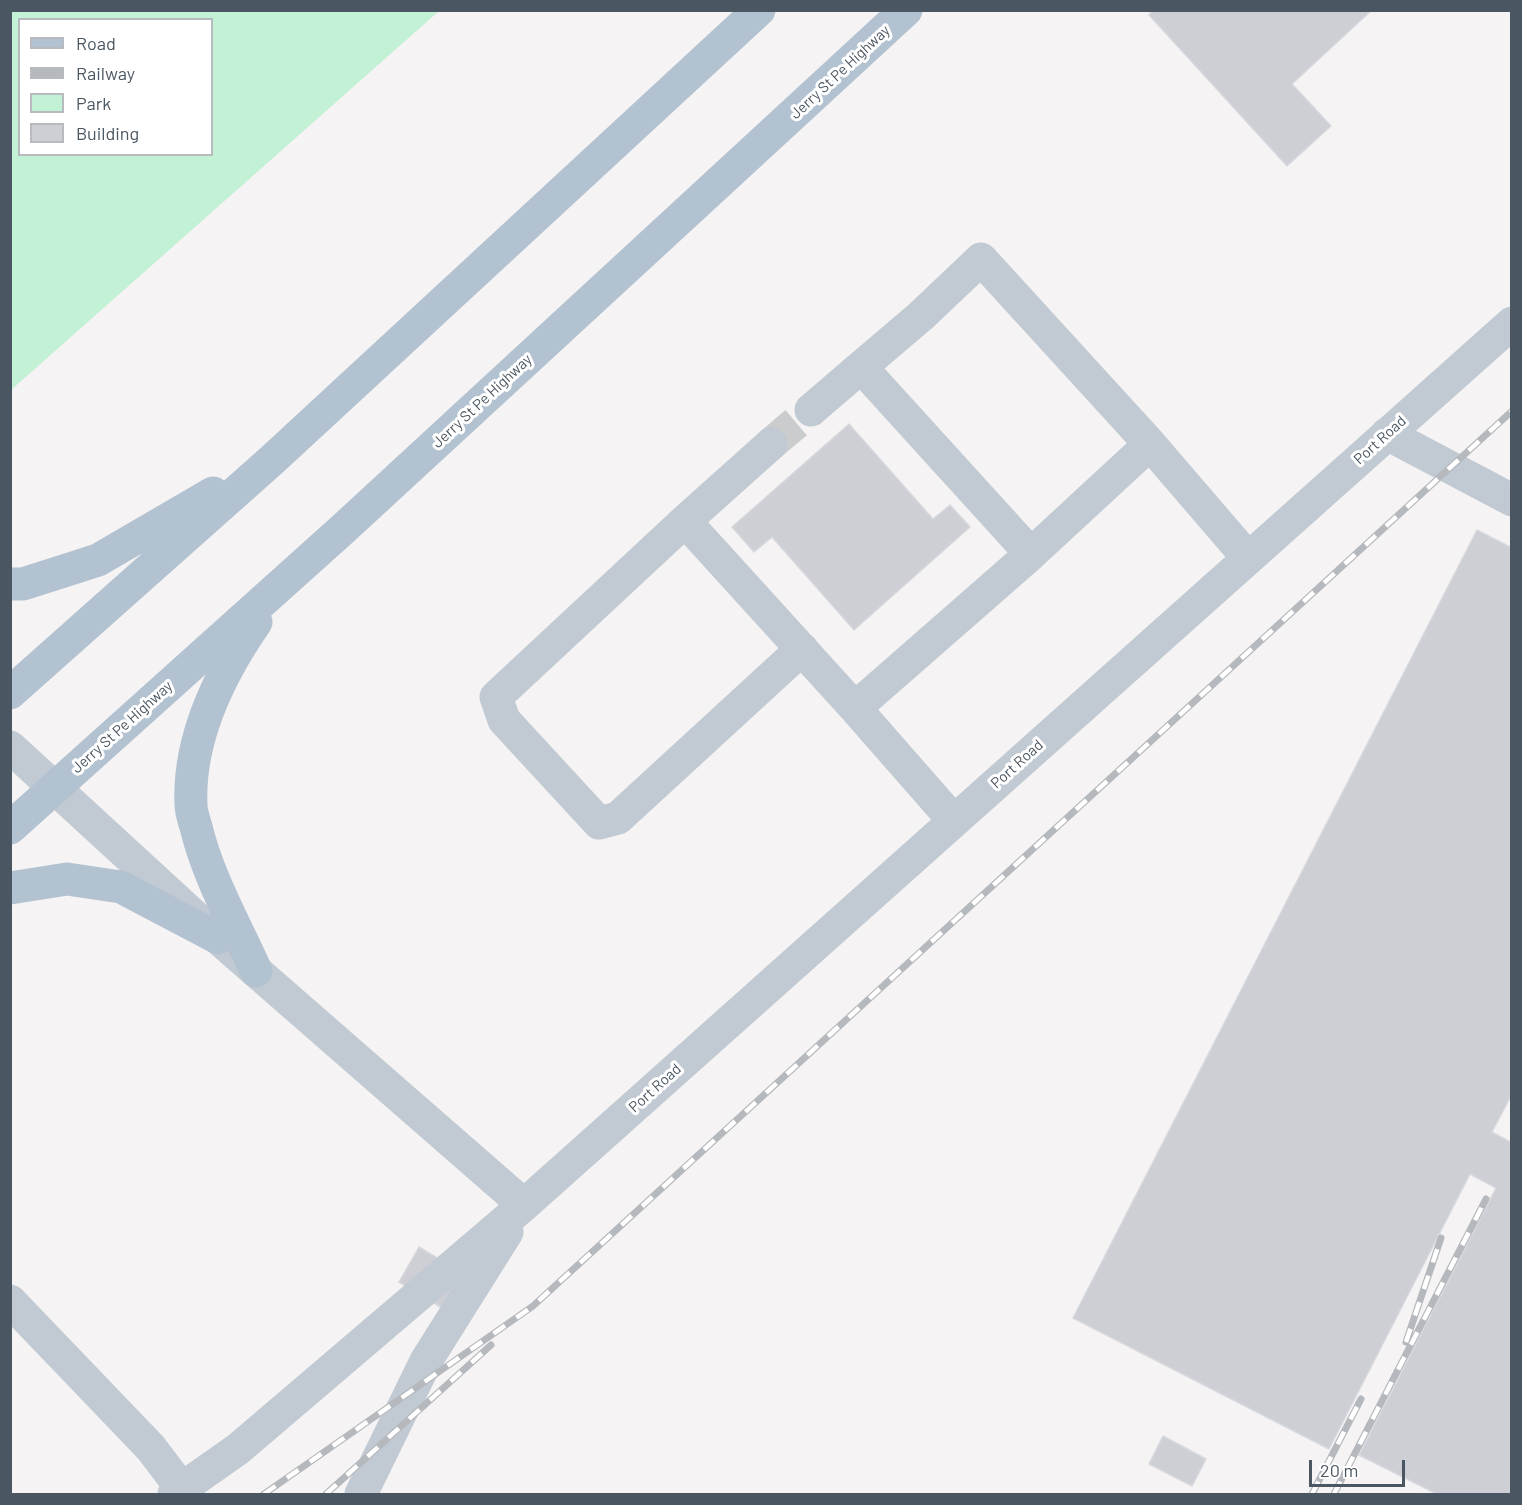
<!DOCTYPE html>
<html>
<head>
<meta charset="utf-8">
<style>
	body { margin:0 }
	#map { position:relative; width:1522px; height:1505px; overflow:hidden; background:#f5f3f3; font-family:Barlow,sans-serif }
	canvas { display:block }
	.frame { position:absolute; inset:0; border:12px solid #4a5661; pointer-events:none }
	.legend { position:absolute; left:18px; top:18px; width:195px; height:138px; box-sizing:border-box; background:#fff; border:2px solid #b7bbc0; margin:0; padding:8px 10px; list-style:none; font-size:18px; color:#4a5661 }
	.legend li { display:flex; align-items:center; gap:12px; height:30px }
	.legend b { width:30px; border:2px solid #b7bbc0 }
	.scale { position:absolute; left:1309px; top:1460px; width:96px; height:27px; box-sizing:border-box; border:3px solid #4a5661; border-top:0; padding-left:8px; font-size:18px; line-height:21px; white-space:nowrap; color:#4a5661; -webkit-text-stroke:4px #fff; paint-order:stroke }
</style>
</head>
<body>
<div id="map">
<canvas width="1522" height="1505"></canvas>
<div class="frame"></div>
<ul class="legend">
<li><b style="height:8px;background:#b3c2d1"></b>Road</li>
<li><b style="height:8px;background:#b5b8bd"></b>Railway</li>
<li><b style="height:16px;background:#c3f1d5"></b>Park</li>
<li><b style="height:16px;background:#cdcfd5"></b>Building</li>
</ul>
<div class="scale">20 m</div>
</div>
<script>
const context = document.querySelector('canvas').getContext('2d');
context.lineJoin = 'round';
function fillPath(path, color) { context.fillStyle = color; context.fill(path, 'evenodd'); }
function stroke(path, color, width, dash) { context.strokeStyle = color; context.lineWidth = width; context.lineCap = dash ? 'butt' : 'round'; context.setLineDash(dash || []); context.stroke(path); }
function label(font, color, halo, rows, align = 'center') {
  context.font = font + ' Barlow,sans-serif'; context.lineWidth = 6; context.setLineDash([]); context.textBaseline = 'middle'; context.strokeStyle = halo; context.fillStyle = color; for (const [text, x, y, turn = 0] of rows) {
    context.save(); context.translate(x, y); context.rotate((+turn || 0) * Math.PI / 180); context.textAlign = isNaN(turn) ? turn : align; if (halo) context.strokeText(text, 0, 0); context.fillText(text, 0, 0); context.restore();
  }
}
const green = new Path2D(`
	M11,10H439V11L11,390ZM20,20H212V154H20Z`);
const building = new Path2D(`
	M1153,10H1372L1292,84L1331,126L1287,166L1149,15Z
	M849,424L933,519L950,505L970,527L854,630L772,537L754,552L732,527Z
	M1477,530L1512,548V1094L1492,1132L1512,1143V1494H1437L1359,1455L1496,1188L1470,1174L1329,1449L1073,1318Z
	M419,1247L488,1288L467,1323L399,1282Z
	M1163,1436L1206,1459L1192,1486L1149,1464Z`);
const minorTunnel = new Path2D(`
	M771,444L811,410`);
const minor = new Path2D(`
	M861,367L922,315L981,259L1150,444L1248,558
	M1387,434L1512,500
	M771,444L685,521L855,708L1031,554L861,367L811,410
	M685,521L496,697L504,720L599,823L618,818L802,649
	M1031,554L1150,444
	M855,708L954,821
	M10,747L218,938L524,1205
	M10,1301L151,1448L182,1489
	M174,1494L238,1449L524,1205L1512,323
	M361,1494L426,1361L507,1232`);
const major = new Path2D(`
	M10,584H23L98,560L213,493
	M10,693L272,460L759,10
	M10,828L343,529L906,10
	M10,888L67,879L121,887L218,938
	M256,971C235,924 208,877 196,827C194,820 191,812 191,805C188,739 220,674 256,622`);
const rail = new Path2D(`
	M1406,1342L1441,1238
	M264,1494L533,1306L1512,411
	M326,1494L491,1345
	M1312,1494L1361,1399
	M1334,1494L1486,1199`);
const streetNames = [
	["Jerry St Pe Highway",840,72,-43],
	["Jerry St Pe Highway",482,401,-43],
	["Port Road",1380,440,-42],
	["Jerry St Pe Highway",122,727,-42],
	["Port Road",1017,764,-42],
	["Port Road",655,1088,-42]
];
fillPath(green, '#c3f1d5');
fillPath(building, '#cdcfd5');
stroke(building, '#d7d9de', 1.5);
stroke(minorTunnel, '#caccce', 33, [33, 16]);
stroke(minor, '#c1cad2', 33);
stroke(major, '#b3c2d1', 33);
stroke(rail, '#b5b8bd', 7);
stroke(rail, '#fff', 4.5, [14]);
label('15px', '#4a5661', '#fff', streetNames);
</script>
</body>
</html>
